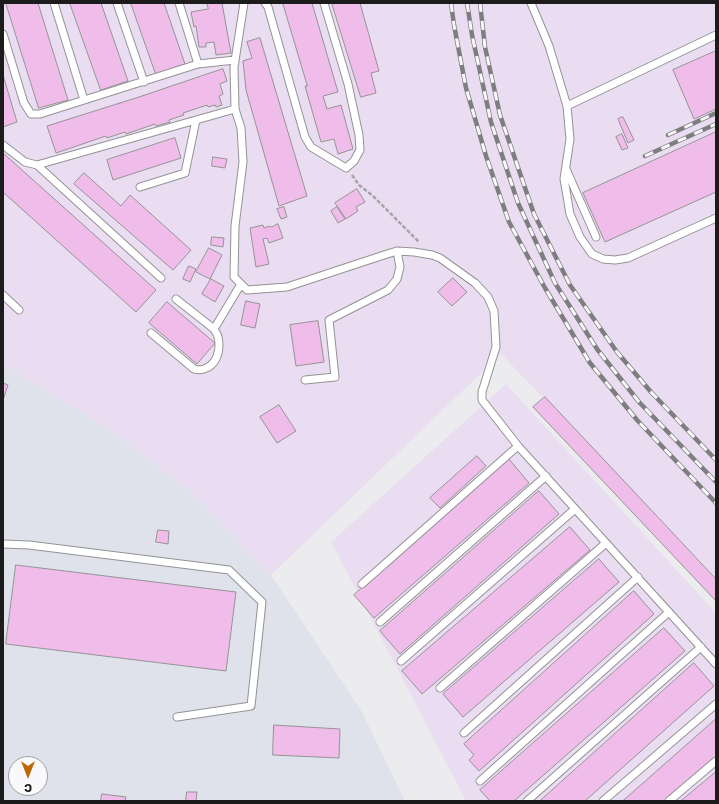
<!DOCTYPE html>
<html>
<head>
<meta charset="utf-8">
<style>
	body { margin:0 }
	#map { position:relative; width:719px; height:804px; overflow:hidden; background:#ececee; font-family:Rubik,sans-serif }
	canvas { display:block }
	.frame { position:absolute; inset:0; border:4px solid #1c1c1d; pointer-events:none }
	.north { position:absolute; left:8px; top:756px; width:40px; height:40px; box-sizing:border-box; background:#f9f9fb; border:1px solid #a1a1a2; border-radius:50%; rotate:180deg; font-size:11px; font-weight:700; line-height:16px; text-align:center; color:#1c1c1d }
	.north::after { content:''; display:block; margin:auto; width:14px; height:18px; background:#be6505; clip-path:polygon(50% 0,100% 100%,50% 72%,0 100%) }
</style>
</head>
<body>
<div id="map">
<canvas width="719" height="804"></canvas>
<div class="frame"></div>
<div class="north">С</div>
</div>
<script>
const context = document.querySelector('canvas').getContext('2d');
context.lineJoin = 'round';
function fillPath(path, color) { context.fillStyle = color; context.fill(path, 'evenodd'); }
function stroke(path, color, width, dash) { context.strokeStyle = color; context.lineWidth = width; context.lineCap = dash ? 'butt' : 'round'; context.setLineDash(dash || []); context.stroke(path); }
const built = new Path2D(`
	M3,364L106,427L190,491L271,575L362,712L405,801H3ZM16,764H40V788H16Z`);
const industrial = new Path2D(`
	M3,3H716V578L501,354L271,575L190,491L106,427L3,364Z
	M506,384L716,613V801H466L331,542Z`);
const building = new Path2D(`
	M6,3H38L68,100L39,108Z
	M70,3H101L128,81L101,90Z
	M131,3H164L185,64L156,74Z
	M207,3H222L231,53L216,55L214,42L206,43V47H199L196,26L194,27L191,12L208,9Z
	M283,3H312L338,92L323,96L327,109L341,105L353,149L338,154L334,139L321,142L305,86H307Z
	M332,3H360L379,71L371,73L376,93L361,97Z
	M260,38L307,196L279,206L246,90L243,61L252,58L247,42Z
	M716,51V109L694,119L673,70Z
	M223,69L227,81L220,84L223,94L219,96L222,105L216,107L215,105L208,107L207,105L183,113L184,115L169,120L170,122L156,126L155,124L126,134L125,132L107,138L106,136L56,153L47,126L139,97Z
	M3,75L17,122L3,127Z
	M623,117L634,140L628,143L618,119Z
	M716,132V192L605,242L583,193Z
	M622,134L628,148L622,150L616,137Z
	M175,138L181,158L113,180L107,160Z
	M3,153L156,290L136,312L3,192Z
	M213,157L227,159L225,168L212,166Z
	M84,173L121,206L130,195L191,250L173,270L74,184Z
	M357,189L365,202L356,207L358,211L346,219L335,203Z
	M284,207L287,217L281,219L277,209Z
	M337,207L345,219L338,223L331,211Z
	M278,224L283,238L269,243L267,238L263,239L269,264L256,267L250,228L263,225L264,228L270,226L271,227Z
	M212,237L224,238L223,247L211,245Z
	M209,248L222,255L210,279L196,272Z
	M189,266L196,269L190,282L183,279Z
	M453,278L467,292L452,306L438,292Z
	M211,279L224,286L215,302L202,294Z
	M246,301L260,304L255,328L241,325Z
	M167,302L215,343L197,364L149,323Z
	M318,321L324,362L296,366L290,325Z
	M3,383L8,385L3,400Z
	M545,397L716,579V601L533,407Z
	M279,405L296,431L277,443L260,417Z
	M477,456L486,466L440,508L430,498Z
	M509,459L529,483L374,618L354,595Z
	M539,491L559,514L400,654L380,631Z
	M570,527L590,550L422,694L402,671Z
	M158,530L169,531L168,544L156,542Z
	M599,559L619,582L463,717L443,694Z
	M16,565L236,592L226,671L6,644Z
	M634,591L654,614L479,771L469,760L474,755L464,744Z
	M664,628L685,651L514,801H490L480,790Z
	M694,663L714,686L585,801H540Z
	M716,719V756L664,801H623Z
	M274,725L340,729L339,758L273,755Z
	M716,772V801H681Z
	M187,792H197L196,801H186Z
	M102,794L126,797L125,801H101Z`);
const path = new Path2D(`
	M352,175L359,185L373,196L419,242`);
const service = new Path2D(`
	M54,3L84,100
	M117,3L144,82
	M179,3L198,64
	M244,3L234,67L235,109L241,128L243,162L235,226L234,277L247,290L287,287L384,255L397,251L414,252L432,255L440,258L475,283L488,297L494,311L496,347L482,392V400L518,446L716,664
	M265,3L268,7L305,137L311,147L346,168L354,161L360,150L359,135L348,84L324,3
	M531,3L549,46L567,106L570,139L564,179L570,214L580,237L592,254L603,259L615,260L628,258L716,218
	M3,34L24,103L31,114H40L198,64L235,60
	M567,106L716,35
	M3,145L25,162L37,165
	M566,169L596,237
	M140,187L185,173L196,120
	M161,278L37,165L235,109
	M3,295L19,310
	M176,299L214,329
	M151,333L194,369C197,370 201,370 204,369C217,365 221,350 218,337C218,334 215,332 214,329L241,284
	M305,380L335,377L329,320L388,290L397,279L400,267L397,251
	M3,544L29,545L229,570L262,602L251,706L177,717
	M362,584L518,446
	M380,622L546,476
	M401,661L575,509
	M440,688L606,543
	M464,733L638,577
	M480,781L669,612
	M527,801L701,647
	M603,801L716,704
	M669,801L716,761`);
const rail = new Path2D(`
	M451,3L454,25L466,88L486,156L509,222L545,288L590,363L637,420L716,503
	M467,3L472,35L491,122L518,203L555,283L597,349L639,402L716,482
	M480,3L485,47L500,115L534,214L570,285L617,352L651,392L716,460
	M668,135L716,113
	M645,156L716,124`);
fillPath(built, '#e0e2eb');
fillPath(industrial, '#eaddf1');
fillPath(building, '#f0bcea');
stroke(building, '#959495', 1);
stroke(service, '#939395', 9);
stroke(path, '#a4a4a6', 2.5, [4, 2]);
stroke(service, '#fff', 7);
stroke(rail, '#7e7e80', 4.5);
stroke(rail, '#f9f9fb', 3, [9]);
</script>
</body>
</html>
